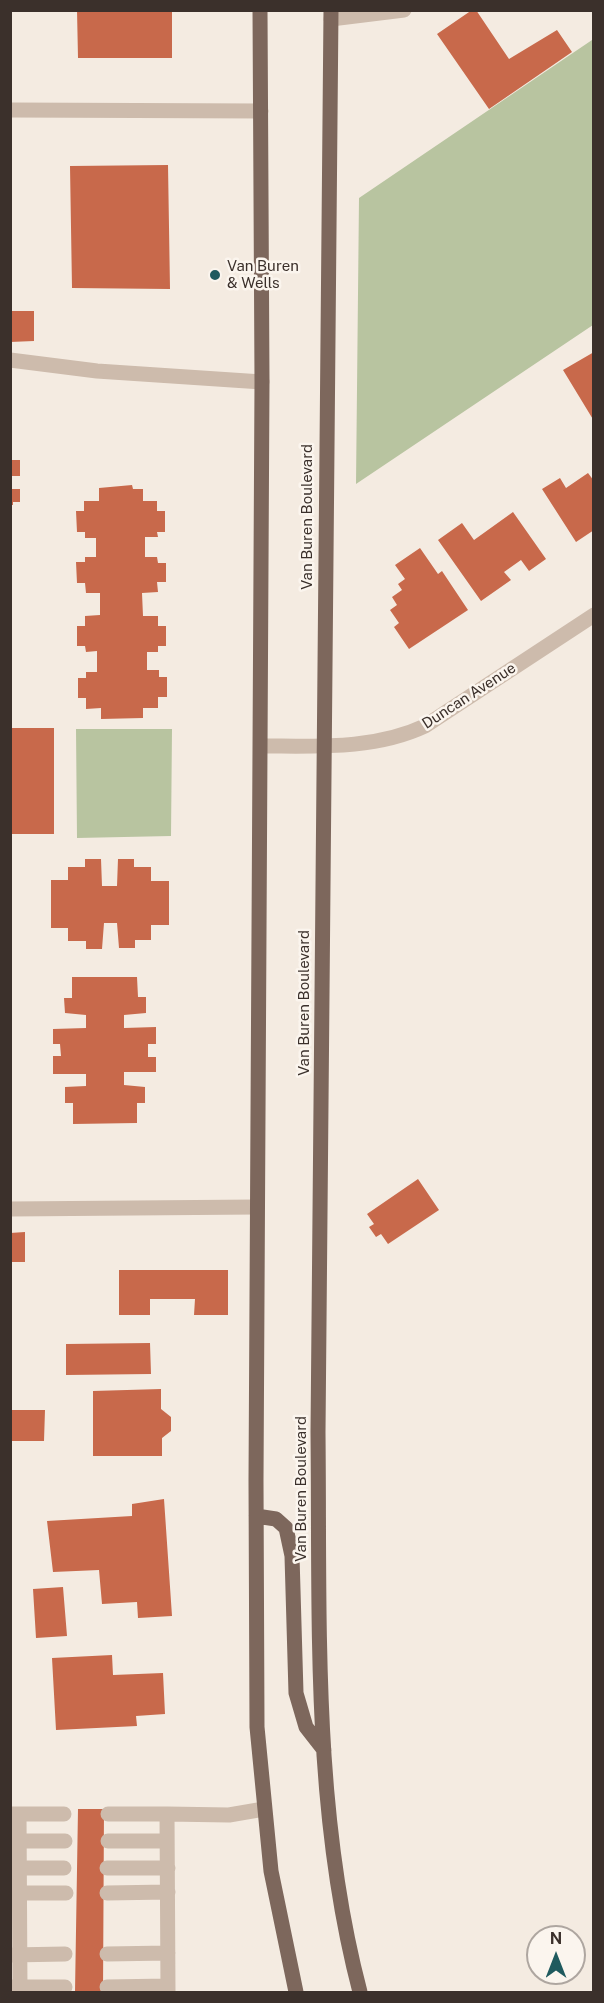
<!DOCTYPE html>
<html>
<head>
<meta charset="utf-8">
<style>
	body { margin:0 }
	#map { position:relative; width:604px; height:2003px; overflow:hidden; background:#f4ebe1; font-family:"Public Sans",sans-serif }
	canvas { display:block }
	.frame { position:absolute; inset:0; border:12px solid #3b302b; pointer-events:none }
	.north { position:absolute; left:526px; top:1925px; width:60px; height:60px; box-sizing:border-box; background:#fbf5ee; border:2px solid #aea6a0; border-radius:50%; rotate:0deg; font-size:16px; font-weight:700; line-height:24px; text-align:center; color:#3b302b }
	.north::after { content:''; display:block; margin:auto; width:21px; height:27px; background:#1f5a5e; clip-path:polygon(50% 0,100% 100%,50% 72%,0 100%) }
</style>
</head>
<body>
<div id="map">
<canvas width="604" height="2003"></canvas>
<div class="frame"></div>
<div class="north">N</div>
</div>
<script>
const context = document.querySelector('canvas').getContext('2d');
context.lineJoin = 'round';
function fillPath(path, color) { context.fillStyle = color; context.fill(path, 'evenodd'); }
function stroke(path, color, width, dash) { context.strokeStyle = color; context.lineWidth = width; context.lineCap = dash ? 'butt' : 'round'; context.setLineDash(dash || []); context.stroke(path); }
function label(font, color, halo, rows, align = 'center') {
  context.font = font + ' "Public Sans",sans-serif'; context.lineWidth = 5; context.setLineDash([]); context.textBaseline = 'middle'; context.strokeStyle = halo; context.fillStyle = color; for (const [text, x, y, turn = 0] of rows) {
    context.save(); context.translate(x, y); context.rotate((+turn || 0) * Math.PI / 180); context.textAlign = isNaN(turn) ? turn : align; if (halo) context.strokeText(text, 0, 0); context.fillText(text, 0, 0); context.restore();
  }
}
const green = new Path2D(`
	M592,40L593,325L356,484L359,198Z
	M76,729H172L171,836L77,838Z`);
const building = new Path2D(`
	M77,10H172V58H78Z
	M472,10H476L509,59L557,30L572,52L489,109L437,34Z
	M168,165L170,289L72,288L70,166Z
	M10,311H34V341L10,342Z
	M594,352V421L563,370Z
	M10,460H20V476H10Z
	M588,473L594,481V530L576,542L542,489L560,478L566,488Z
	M132,485L133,489H143V501H157V511H165V532H157L158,537H145V557H157L158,563H166V582H157L158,592L142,593L143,616H158V626H166V646H158V652H147V670H159V677H167V697H158V708H143V718L101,719V708L86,709V698H78V678H86V672H97V651L86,652L85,646H77V626H85V616L100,615V593H86L85,583H77L76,562H85V557H96V538H85V532H77L76,511H84V501H99V488Z
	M10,489H20V502H13V505H10Z
	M513,512L546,559L529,571L521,560L504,572L511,580L481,601L438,540L462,523L474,540Z
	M420,548L438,574L442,571L468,610L409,649L394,627L399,623L390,610L397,605L392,597L402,590L398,584L405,579L395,565Z
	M10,728H54V834H10Z
	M85,859H101L102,886H117L118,859H134V867H151V881H169V925H151V940H135V948H119L117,923H104L102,949H86V941H68V928H51V880H68V867H85Z
	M72,977H137L138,997H146V1013L124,1015V1028L156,1027V1044H148V1057H156V1072H124V1085L145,1087V1103H137V1123L73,1124V1103H65V1087L86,1086V1074H53V1056H61L60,1044H53V1029L86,1028V1015L65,1013L64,998H72Z
	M418,1179L439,1210L388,1244L381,1234L376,1237L369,1227L374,1224L367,1214Z
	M25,1232V1262H10V1233Z
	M119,1270H228V1315H194L195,1299H150V1315H119Z
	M150,1343L151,1374L66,1375V1344Z
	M161,1389V1409L171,1417V1431L162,1438V1456H93V1391Z
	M10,1410H45L44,1441H10Z
	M164,1499L172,1616L138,1618L137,1602L102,1604L99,1570L53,1572L47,1521L132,1516V1504Z
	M63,1587L67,1636L36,1638L33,1589Z
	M112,1655L113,1675L163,1673L165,1714L136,1716L137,1726L56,1730L52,1658Z
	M78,1809H104L103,1992H75Z`);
const lane = new Path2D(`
	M331,19L404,10
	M10,110L261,111
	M10,360L97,371L262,382
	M10,1209L257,1207
	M10,1814H64
	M19,1814L20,1992
	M108,1814H167
	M11,1841H65
	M108,1841H167
	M10,1868H64
	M107,1868H168
	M10,1893H66
	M107,1893L168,1892
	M107,1954L168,1953
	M11,1955L65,1954
	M11,1987H65
	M107,1987L168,1986
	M168,1992L167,1814L229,1815L264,1809`);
const street = new Path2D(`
	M261,746C315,746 374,750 425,726L594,615`);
const primary = new Path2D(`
	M260,10L262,382L256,1480L257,1727L271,1871L296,1992
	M331,10L318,1432C320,1619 312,1810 360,1992
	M256,1516L276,1519L286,1528L292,1556L296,1693L306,1727L324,1750`);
const markers = [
	[215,275,6,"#1f5a5e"]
];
const poiNames = [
	["Van Buren",227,266],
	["& Wells",227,283]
];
const streetNames = [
	["Van Buren Boulevard",307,517,-90],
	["Duncan Avenue",469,696,-33],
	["Van Buren Boulevard",304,1003,-90],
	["Van Buren Boulevard",301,1489,-90]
];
fillPath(green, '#b8c4a0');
fillPath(building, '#c8694b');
stroke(lane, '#cdbbac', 15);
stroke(street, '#cdbbac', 15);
stroke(primary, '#7d675c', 15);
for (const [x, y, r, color] of markers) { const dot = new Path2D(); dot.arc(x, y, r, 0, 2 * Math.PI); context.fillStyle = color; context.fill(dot); stroke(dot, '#fbf5ee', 2); }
label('15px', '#3b302b', '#fbf5ee', poiNames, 'left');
label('15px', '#3b302b', '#fbf5ee', streetNames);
</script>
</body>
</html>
